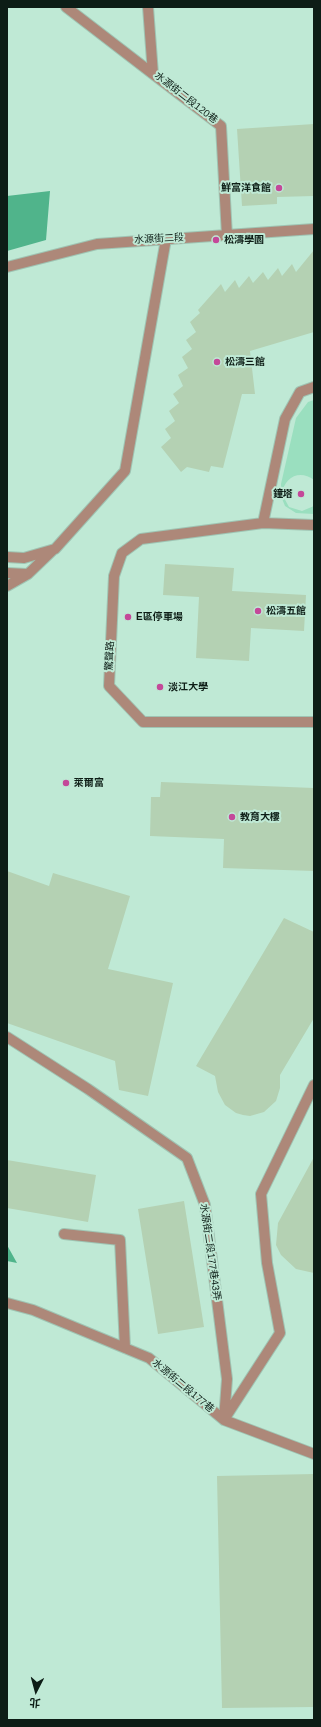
<!DOCTYPE html>
<html>
<head>
<meta charset="utf-8">
<style>
	body { margin:0 }
	#map { position:relative; width:321px; height:1727px; overflow:hidden; background:#bfe9d5; font-family:Helvetica,"Noto Sans TC",sans-serif }
	canvas { display:block }
	.frame { position:absolute; inset:0; border:8px solid #0d1d16; pointer-events:none }
	.north { position:absolute; left:16px; top:1671px; width:40px; height:40px; -webkit-text-stroke:3px #bfe9d5; paint-order:stroke; rotate:186deg; font-size:11px; font-weight:700; line-height:16px; text-align:center; color:#0d1d16 }
	.north::after { content:''; display:block; margin:auto; width:14px; height:18px; background:#0d1d16; clip-path:polygon(50% 0,100% 100%,50% 72%,0 100%) }
</style>
</head>
<body>
<div id="map">
<canvas width="321" height="1727"></canvas>
<div class="frame"></div>
<div class="north">北</div>
</div>
<script>
const context = document.querySelector('canvas').getContext('2d');
context.lineJoin = 'round';
function fillPath(path, color) { context.fillStyle = color; context.fill(path, 'evenodd'); }
function stroke(path, color, width, dash) { context.strokeStyle = color; context.lineWidth = width; context.lineCap = dash ? 'butt' : 'round'; context.setLineDash(dash || []); context.stroke(path); }
function label(font, color, halo, rows, align = 'center') {
  context.font = font + ' Helvetica,"Noto Sans TC",sans-serif'; context.lineWidth = 4; context.setLineDash([]); context.textBaseline = 'middle'; context.strokeStyle = halo; context.fillStyle = color; for (const [text, x, y, turn = 0] of rows) {
    context.save(); context.translate(x, y); context.rotate((+turn || 0) * Math.PI / 180); context.textAlign = isNaN(turn) ? turn : align; if (halo) context.strokeText(text, 0, 0); context.fillText(text, 0, 0); context.restore();
  }
}
const green = new Path2D(`
	M314,400V480C300,469 284,477 282,494L289,507L302,511L314,506V514L296,513L285,506L281,496V484L296,418L308,402Z`);
const forest = new Path2D(`
	M50,191L46,240L7,251V196Z
	M7,1245L17,1263L7,1261Z`);
const building = new Path2D(`
	M314,124V196L277,197V204L242,206L237,129Z
	M314,250V332L250,351L255,394H242L223,468L211,466L209,472L187,467L181,472L161,447L171,438L165,429L175,421L169,411L179,403L173,394L183,386L178,375L188,368L182,357L192,349L186,340L196,332L190,322L200,313L198,310L221,284L225,292L235,280L239,288L249,276L253,283L263,272L268,280L278,268L282,276L292,264L296,272Z
	M165,564L234,568L232,591L306,595L304,631L251,628L249,661L196,658L199,597L163,595Z
	M161,782L314,788V871L223,868L224,839L150,836L151,797H160Z
	M7,871L49,886L53,873L130,896L108,969L173,983L148,1096L119,1090L115,1061L7,1023Z
	M284,918L314,932V1018L280,1075V1088L276,1101L264,1112L250,1116L243,1115L236,1113L225,1105L218,1092L215,1076L196,1066Z
	M314,1157V1273L296,1269L281,1255L276,1245L278,1223Z
	M7,1160L96,1175L88,1222L7,1208Z
	M184,1201L204,1327L158,1334L138,1209Z
	M314,1474V1707L222,1708L217,1476Z`);
const minor = new Path2D(`
	M66,7L153,74
	M148,7L153,74L221,126L227,236
	M7,267L97,244L314,229
	M263,523L285,419L300,392L314,387
	M314,525L263,523L141,539L122,553L114,576L109,686L143,722H314
	M7,557L24,558L55,549L125,471L166,239
	M7,573L27,574
	M7,586L28,574L53,550
	M7,1037L88,1089L187,1158L205,1205L227,1379L224,1420
	M64,1234L120,1240L125,1348
	M7,1303L33,1310L149,1358L224,1420L314,1454
	M225,1418L280,1333L267,1263L261,1194L314,1085`);
const markers = [
	[279,188,4,"#c44899"],
	[216,240,4,"#c44899"],
	[217,362,4,"#c44899"],
	[301,494,4,"#c44899"],
	[258,611,4,"#c44899"],
	[128,617,4,"#c44899"],
	[160,687,4,"#c44899"],
	[66,783,4,"#c44899"],
	[232,817,4,"#c44899"]
];
const streetNames = [
	["水源街二段120巷",186,98,38],
	["水源街二段",159,239,-3],
	["驚聲路",110,656,-87],
	["水源街二段177巷43弄",210,1252,82],
	["水源街二段177巷",183,1386,40]
];
const poiNames = [
	["鮮富洋食館",271,188,"right"],
	["松濤學園",224,240],
	["松濤三館",225,362],
	["鐘塔",293,494,"right"],
	["松濤五館",266,611],
	["E區停車場",136,617],
	["淡江大學",168,687],
	["萊爾富",74,783],
	["教育大樓",240,817]
];
fillPath(green, '#9adfbf');
fillPath(forest, '#50b48b');
fillPath(building, '#b4d1b3');
stroke(minor, '#9fc4b3', 12);
stroke(minor, '#ad8879', 10);
for (const [x, y, r, color] of markers) { const dot = new Path2D(); dot.arc(x, y, r, 0, 2 * Math.PI); context.fillStyle = color; context.fill(dot); stroke(dot, '#bfe9d5', 1.5); }
label('10px', '#0d1d16', '#bfe9d5', streetNames);
label('bold 10px', '#0d1d16', '#bfe9d5', poiNames, 'left');
</script>
</body>
</html>
